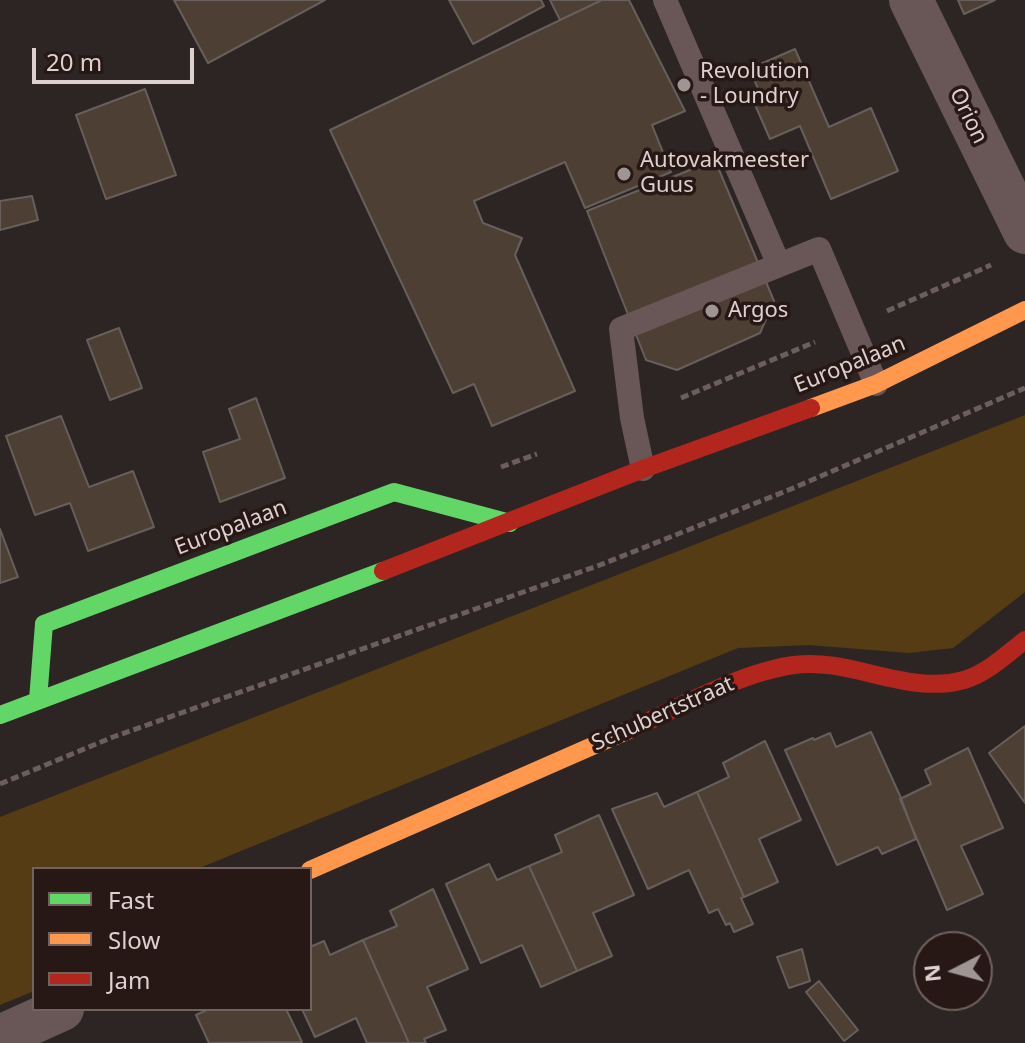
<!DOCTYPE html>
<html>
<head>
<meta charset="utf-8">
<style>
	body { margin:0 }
	#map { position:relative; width:1025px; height:1043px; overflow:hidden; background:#2d2523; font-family:"Noto Sans",sans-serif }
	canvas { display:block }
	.legend { position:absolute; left:32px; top:867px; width:280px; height:144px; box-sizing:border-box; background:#281815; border:2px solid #70625f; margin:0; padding:10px 14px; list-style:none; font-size:24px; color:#dcd1ce }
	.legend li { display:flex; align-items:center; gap:16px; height:40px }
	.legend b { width:40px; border:2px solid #70625f }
	.north { position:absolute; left:913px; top:931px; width:80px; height:80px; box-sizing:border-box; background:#281815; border:2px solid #70625f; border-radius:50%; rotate:264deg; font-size:22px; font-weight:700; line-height:32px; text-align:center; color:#dcd1ce }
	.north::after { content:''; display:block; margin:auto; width:28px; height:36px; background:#9f9592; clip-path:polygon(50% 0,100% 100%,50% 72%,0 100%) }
	.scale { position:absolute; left:32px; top:48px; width:162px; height:36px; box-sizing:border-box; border:4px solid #dcd1ce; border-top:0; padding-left:10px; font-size:24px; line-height:28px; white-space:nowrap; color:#dcd1ce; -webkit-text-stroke:6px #281815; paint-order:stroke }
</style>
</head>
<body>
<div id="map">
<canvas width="1025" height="1043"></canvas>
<ul class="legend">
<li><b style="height:10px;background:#63d668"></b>Fast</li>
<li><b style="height:10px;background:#ff974d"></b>Slow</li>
<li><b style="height:10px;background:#b3261e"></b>Jam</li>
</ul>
<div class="north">N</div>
<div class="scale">20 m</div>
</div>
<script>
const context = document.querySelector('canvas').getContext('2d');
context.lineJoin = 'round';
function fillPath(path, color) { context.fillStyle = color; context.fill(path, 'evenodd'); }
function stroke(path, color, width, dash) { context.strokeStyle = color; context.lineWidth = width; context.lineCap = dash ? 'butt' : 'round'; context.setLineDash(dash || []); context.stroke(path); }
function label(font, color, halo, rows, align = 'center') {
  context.font = font + ' "Noto Sans",sans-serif'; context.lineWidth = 7; context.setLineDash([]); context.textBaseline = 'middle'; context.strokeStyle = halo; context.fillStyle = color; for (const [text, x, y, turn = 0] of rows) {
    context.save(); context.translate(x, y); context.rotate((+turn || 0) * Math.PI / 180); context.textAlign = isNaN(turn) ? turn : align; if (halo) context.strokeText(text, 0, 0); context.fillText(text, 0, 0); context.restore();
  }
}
const green = new Path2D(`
	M1025,415V592L953,648L909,653L809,645L738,648L197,869H34V991L0,1005V817Z`);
const building = new Path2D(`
	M174,0H325L208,63Z
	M449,0H541L544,6L473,44Z
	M550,0H602L560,20Z
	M602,0H629L685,111L652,125L671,172L585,208L565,162L474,201L483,223L522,238L515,255L575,391L492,426L474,384L453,393L330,130Z
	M958,0H995L964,14Z
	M795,49L829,127L871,108L898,171L831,199L800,126L770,139L752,98L761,95L749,69Z
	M145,89L176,175L106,199L76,115Z
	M715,160L774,301L760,333L677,370L646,360L587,211Z
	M32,196L38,220L0,230V201Z
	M119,328L142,388L110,400L87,340Z
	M256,398L285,478L220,502L203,452L240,439L229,409Z
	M61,416L89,487L133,471L154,527L88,551L70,503L35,515L6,436Z
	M0,529L18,577L0,583Z
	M1025,726V803L989,753Z
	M871,732L901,798L916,839L882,854L878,847L837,865L785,750L813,738L814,740L830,733L836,747Z
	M765,741L801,820L759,839L778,882L744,897L697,792L729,777L723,763Z
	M968,748L1003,828L961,846L983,894L947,910L900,799L931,784L925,770Z
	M697,792L744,897L741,898L753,924L734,932L730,923L726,925L718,909L709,913L689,870L648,889L612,809L657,793L664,807Z
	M599,815L634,895L593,913L612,956L577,971L529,866L562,852L555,835Z
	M489,864L497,880L529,866L577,971L541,987L522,945L481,963L446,884Z
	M433,889L468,969L427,987L446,1030L424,1039L426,1043H409L363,940L397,926L390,911Z
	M363,940L409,1043H367L356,1018L315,1037L302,1009H310V947L324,941L330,955Z
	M802,949L810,981L789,988L777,957Z
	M819,981L858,1030L844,1041L806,992Z
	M209,1009H286L302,1042L209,1043L196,1015Z`);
const path = new Path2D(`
	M887,311L991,265
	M681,398L815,342
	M501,467L537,454
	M0,784L113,737L600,565L791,489L1025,388`);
const lane = new Path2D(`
	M665,0L779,265
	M643,469L632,418L621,329L819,249L876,384`);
const street = new Path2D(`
	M911,0L1025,232
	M0,1037L62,1009`);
const fast = new Path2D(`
	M38,700L44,624L394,492L510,523
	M0,715L383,571`);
const slow = new Path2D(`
	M811,408L876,384L1025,310
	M310,870L629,730`);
const jam = new Path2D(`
	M383,571L643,469L811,408
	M629,730C678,708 741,672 794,665C850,657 908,696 964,680C987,673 1006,655 1025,640`);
const markers = [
	[684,85,8,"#9f9592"],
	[624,174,8,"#9f9592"],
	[712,311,8,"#9f9592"]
];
const poiNames = [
	["Revolution",700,72],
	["- Loundry",700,97],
	["Autovakmeester",640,161],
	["Guus",640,186],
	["Argos",728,311]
];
const streetNames = [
	["Orion",968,116,64],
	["Europalaan",850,365,-22],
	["Europalaan",231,528,-21],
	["Schubertstraat",663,714,-24]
];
fillPath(green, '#563c14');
fillPath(building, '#4e3f34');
stroke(building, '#665f5c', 2);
stroke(path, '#6c5e5e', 5, [8, 4]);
stroke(lane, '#695657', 24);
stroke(street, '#695657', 44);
stroke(fast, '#63d668', 18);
stroke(slow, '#ff974d', 18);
stroke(jam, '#b3261e', 18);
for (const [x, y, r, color] of markers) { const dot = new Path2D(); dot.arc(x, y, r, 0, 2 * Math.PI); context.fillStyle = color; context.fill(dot); stroke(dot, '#281815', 3); }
label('22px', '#dcd1ce', '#281815', poiNames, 'left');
label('22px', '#dcd1ce', '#281815', streetNames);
</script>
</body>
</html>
